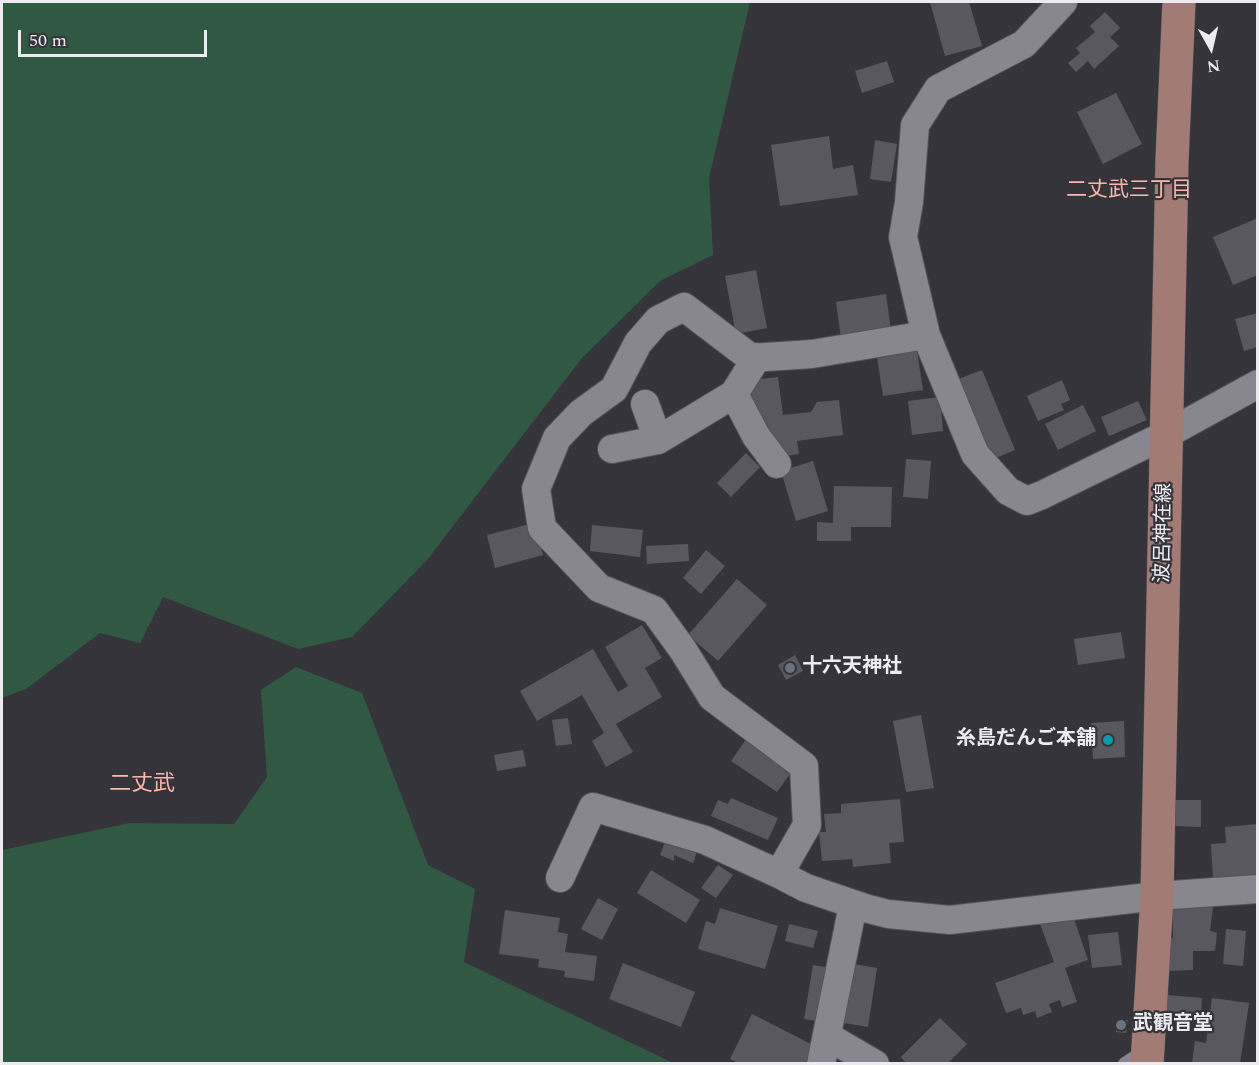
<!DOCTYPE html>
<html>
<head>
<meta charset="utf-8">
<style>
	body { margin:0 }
	#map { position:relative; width:1259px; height:1065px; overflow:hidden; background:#36343b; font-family:Spectral,serif }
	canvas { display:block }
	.frame { position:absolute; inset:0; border:3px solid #ecebf0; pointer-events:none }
	.north { position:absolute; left:1181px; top:18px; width:60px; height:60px; -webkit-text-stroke:4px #36343b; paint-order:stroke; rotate:172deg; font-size:16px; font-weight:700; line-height:24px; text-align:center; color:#ecebf0 }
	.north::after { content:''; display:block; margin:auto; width:21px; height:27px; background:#ecebf0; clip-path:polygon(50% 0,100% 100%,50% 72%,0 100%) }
	.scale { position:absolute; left:18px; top:30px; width:189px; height:27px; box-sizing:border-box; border:3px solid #ecebf0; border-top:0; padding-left:8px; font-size:18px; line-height:21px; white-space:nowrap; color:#ecebf0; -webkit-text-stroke:4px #36343b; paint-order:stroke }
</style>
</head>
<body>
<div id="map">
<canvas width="1259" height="1065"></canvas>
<div class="frame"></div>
<div class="north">N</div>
<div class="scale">50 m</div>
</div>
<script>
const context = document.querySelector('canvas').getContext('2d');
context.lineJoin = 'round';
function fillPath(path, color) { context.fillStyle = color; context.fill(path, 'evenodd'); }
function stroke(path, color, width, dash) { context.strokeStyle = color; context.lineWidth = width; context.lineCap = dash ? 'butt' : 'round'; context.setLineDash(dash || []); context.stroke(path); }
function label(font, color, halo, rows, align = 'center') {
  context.font = font + ' Spectral,"Noto Sans JP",serif'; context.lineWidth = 4.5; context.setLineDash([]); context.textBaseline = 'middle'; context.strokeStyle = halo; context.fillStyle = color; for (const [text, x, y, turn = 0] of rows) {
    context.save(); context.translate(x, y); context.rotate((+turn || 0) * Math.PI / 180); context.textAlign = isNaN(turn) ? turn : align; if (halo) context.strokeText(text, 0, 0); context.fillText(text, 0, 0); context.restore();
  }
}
const green = new Path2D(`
	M2,2H750L709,178L713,255L660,281L582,358L427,560L352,637L298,649L163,597L140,643L100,633L26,689L2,698Z
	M296,667L362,693L428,865L475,889L464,962L673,1063H2V850L130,823L234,824L267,777L261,690Z`);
const building = new Path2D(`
	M930,2H969L982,46L945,56Z
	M1105,12L1120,28L1110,37L1119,46L1094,69L1088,61L1076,72L1068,63L1080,53L1076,48L1095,32L1090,26Z
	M887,61L894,82L862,93L855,71Z
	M1116,93L1142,144L1103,164L1077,112Z
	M829,136L833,169L853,165L858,195L780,206L771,145Z
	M875,140L897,144L891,182L870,179Z
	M1258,218V275L1233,285L1213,237Z
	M756,270L767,328L736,334L725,276Z
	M886,294L891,331L841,339L836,302Z
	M1258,313V347L1244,351L1235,319Z
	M917,351L923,390L883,396L877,357Z
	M982,370L1015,450L991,460L958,379Z
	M778,377L783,415L811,412L817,402L839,400L843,435L797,441L799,454L778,457L755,423L750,380Z
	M1062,380L1070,400L1061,404L1064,410L1038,421L1027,396Z
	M940,397L943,431L912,435L908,401Z
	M1138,401L1147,420L1109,436L1101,417Z
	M1083,405L1096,431L1058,450L1045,424Z
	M746,453L760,467L731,497L717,483Z
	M906,459L931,461L928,499L903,497Z
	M813,461L828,511L796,521L781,471Z
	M834,486L892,487L891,527H851V541H817V522L833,523Z
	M534,523L543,555L495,568L487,535Z
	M592,525L643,530L640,557L590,551Z
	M688,544L689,561L647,564L646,546Z
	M706,550L725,566L701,594L683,578Z
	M737,579L767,605L718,661L688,635Z
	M642,625L662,658L645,668L662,697L616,724L633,752L606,767L592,741L604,733L582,695L537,721L520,691L593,649L618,692L628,686L605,647Z
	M1121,632L1125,658L1078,665L1074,639Z
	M795,655L803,671L786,680L778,665Z
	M921,715L934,788L906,792L893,721Z
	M568,718L572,744L556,746L552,720Z
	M1124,721L1125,757L1093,759L1091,723Z
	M749,735L795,767L777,792L731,761Z
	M523,750L526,766L497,771L494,755Z
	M731,798L778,818L768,840L711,816L718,800L728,804Z
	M900,799L904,842L889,843L891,863L853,867L852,859L822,861L819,832H826L824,814L841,813V804Z
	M1176,800H1201V827L1175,826Z
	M1258,824V878L1213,881L1211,844L1226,843L1225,827Z
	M667,837L698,849L693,863L674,855V861L660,855Z
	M718,865L733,875L716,898L701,888Z
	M651,870L700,900L686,923L637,893Z
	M598,898L618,909L602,940L581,929Z
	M1172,906L1213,907L1210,931L1217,933L1215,951H1193V970L1168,971L1166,939L1173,938Z
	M720,908L778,926L765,969L698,949L706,921L715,924Z
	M505,910L560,918L558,932L568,934L565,952L597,956L594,981L564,977L565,971L538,967L539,959L499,954Z
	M1071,910L1088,960L1065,968L1077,1002L1062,1007L1060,1000L1049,1004L1052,1012L1037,1018L1035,1011L1023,1015L1021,1008L1006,1013L995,983L1054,962L1039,921Z
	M789,924L818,931L813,948L785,941Z
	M1226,929L1246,931L1243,966L1223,964Z
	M1118,932L1122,965L1092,968L1088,935Z
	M623,963L695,992L681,1027L609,999Z
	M854,964L877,968L868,1027L844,1023Z
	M813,965L831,968L822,1022L804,1019Z
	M1167,995L1202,998L1201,1017L1166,1014Z
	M1212,998L1249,1003L1240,1064L1192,1063L1195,1041L1206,1043Z
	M752,1014L817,1047L809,1064H740L730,1059Z
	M940,1018L967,1044L947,1064H907L901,1057Z
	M1118,1019L1128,1020L1126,1033L1116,1032Z`);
const service = new Path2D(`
	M1125,1064L1145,1051`);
const minor = new Path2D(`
	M1063,2L1024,44L938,89L915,125L909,202L903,237L926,335L975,454L1008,491L1027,501L1042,495L1167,434L1258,384
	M926,335L812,354L751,358L684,307L658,320L638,343L614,389L581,413L557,438L536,489L542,528L599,588L654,610L683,650L712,697L804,766L807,825L779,874L806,888L865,908L888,914L950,920L1157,896L1258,889
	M734,394L756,436L777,464
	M645,404L658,440
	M612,449L658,440L734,394L757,357
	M560,878L593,807L705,840L779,874
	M827,1036L875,1064
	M821,1064L853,905`);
const secondary = new Path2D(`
	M1147,1064L1157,896L1172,160L1179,2`);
const markers = [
	[790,668,6,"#6b7280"],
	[1108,740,6,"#0f9aa8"],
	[1121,1025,6,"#6b7280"]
];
const streetNames = [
	["波呂神在線",1165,533,-89]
];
const poiNames = [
	["十六天神社",802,668],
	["糸島だんご本舗",1096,740,"right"],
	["武観音堂",1133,1025]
];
const neighbourhoodNames = [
	["二丈武三丁目",1129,192]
];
const quarterNames = [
	["二丈武",142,786]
];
fillPath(green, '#315843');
fillPath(building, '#5a585f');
stroke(service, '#545258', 15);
stroke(minor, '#545258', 30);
stroke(secondary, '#545258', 34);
stroke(service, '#88868e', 14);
stroke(minor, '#88868e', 28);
stroke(secondary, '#a27c74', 33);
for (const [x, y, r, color] of markers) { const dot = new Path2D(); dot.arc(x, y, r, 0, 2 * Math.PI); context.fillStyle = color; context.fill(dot); stroke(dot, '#36343b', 2); }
label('20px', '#ecebf0', '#36343b', streetNames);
label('bold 20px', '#ecebf0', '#36343b', poiNames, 'left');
label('21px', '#fab7ac', '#36343b', neighbourhoodNames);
label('22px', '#fab7ac', '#36343b', quarterNames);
</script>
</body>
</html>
